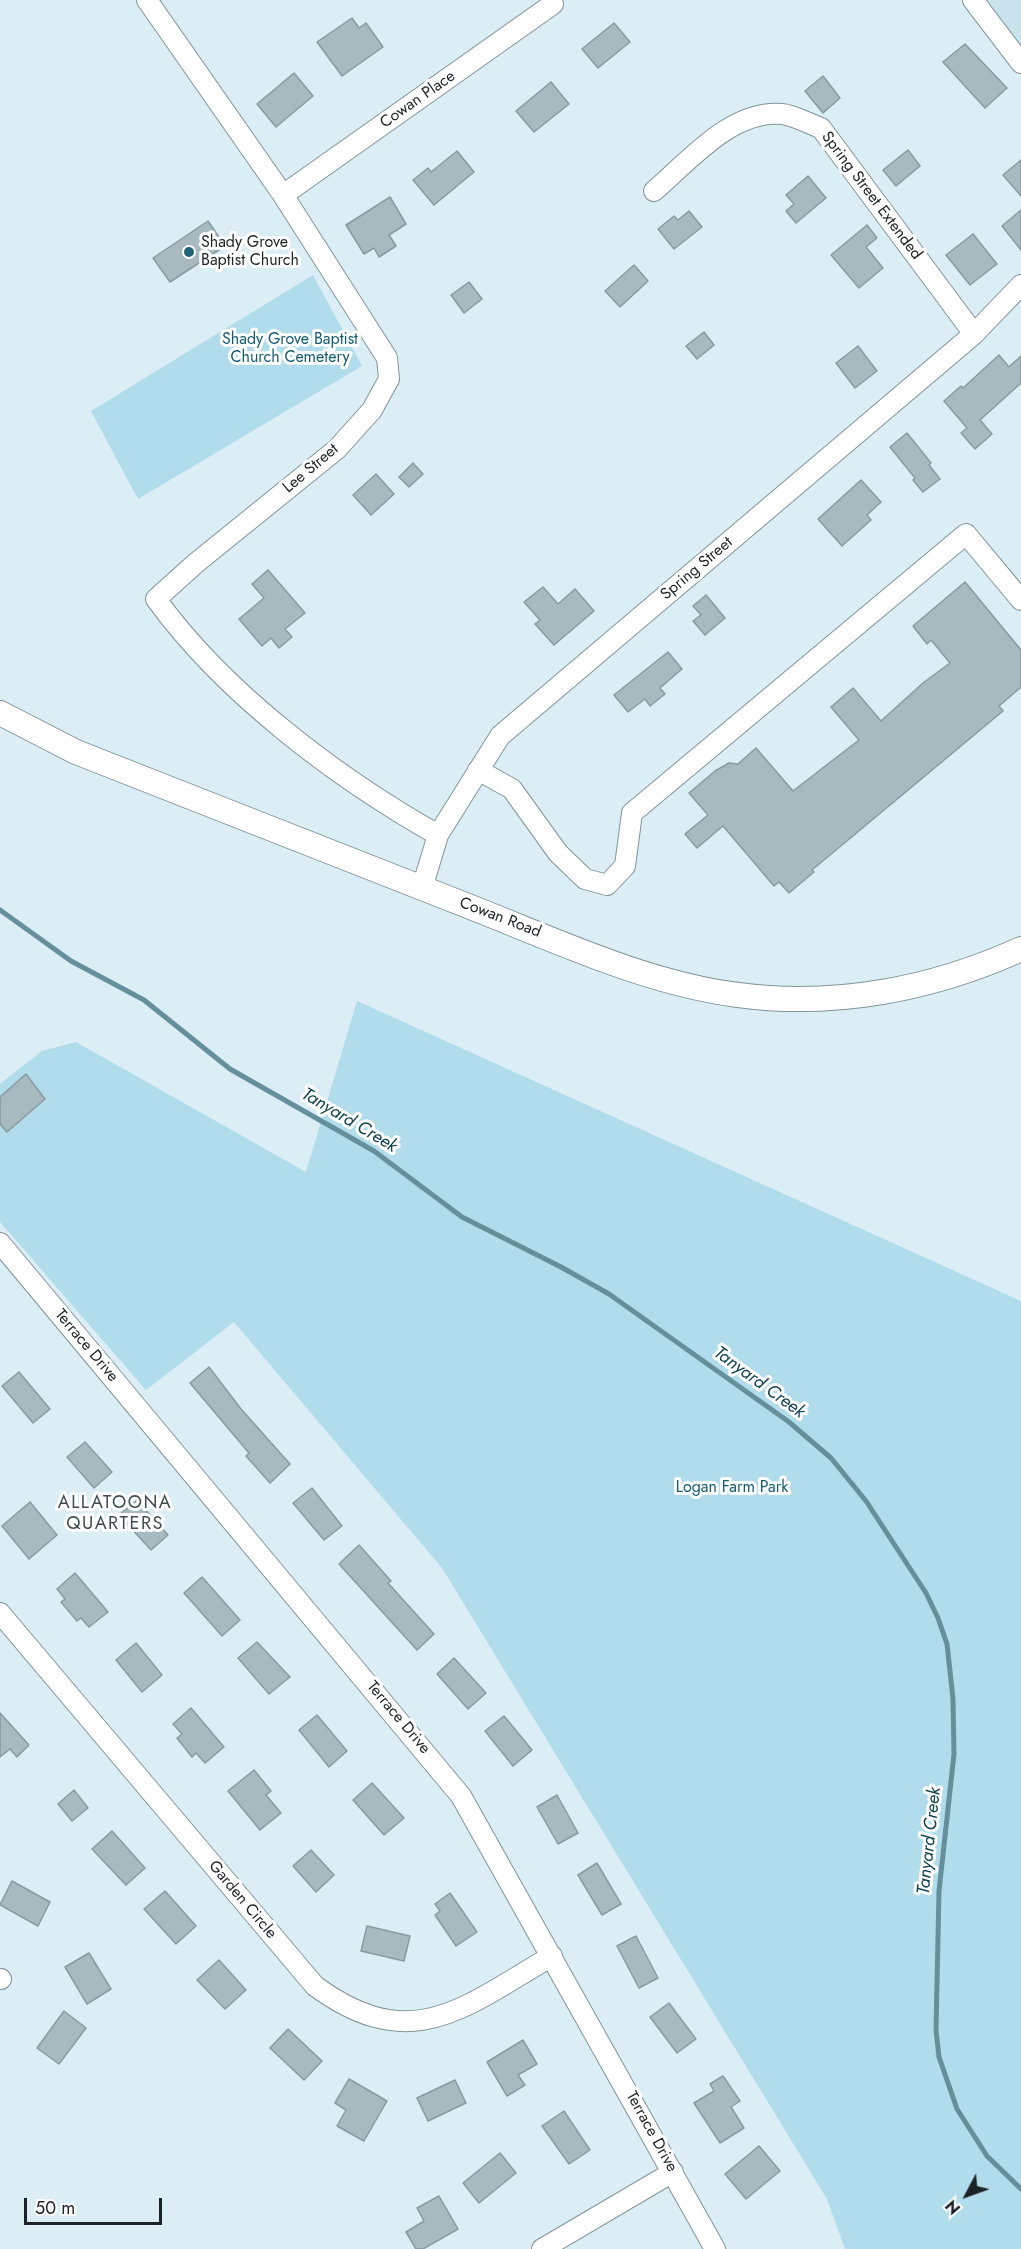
<!DOCTYPE html>
<html>
<head>
<meta charset="utf-8">
<style>
	body { margin:0 }
	#map { position:relative; width:1021px; height:2249px; overflow:hidden; background:#dbeef5; font-family:Jost,sans-serif }
	canvas { display:block }
	.north { position:absolute; left:937px; top:2165px; width:60px; height:60px; -webkit-text-stroke:4px #fff; paint-order:stroke; rotate:229deg; font-size:16px; font-weight:700; line-height:24px; text-align:center; color:#1c2326 }
	.north::after { content:''; display:block; margin:auto; width:21px; height:27px; background:#1c2326; clip-path:polygon(50% 0,100% 100%,50% 72%,0 100%) }
	.scale { position:absolute; left:24px; top:2198px; width:138px; height:27px; box-sizing:border-box; border:3px solid #1c2326; border-top:0; padding-left:8px; font-size:18px; line-height:21px; white-space:nowrap; color:#1c2326; -webkit-text-stroke:4px #fff; paint-order:stroke }
</style>
</head>
<body>
<div id="map">
<canvas width="1021" height="2249"></canvas>
<div class="north">N</div>
<div class="scale">50 m</div>
</div>
<script>
const context = document.querySelector('canvas').getContext('2d');
context.lineJoin = 'round';
function fillPath(path, color) { context.fillStyle = color; context.fill(path, 'evenodd'); }
function stroke(path, color, width, dash) { context.strokeStyle = color; context.lineWidth = width; context.lineCap = dash ? 'butt' : 'round'; context.setLineDash(dash || []); context.stroke(path); }
function label(font, color, halo, rows, align = 'center') {
  context.font = font + ' Jost,sans-serif'; context.lineWidth = 6; context.setLineDash([]); context.textBaseline = 'middle'; context.strokeStyle = halo; context.fillStyle = color; for (const [text, x, y, turn = 0] of rows) {
    context.save(); context.translate(x, y); context.rotate((+turn || 0) * Math.PI / 180); context.textAlign = isNaN(turn) ? turn : align; if (halo) context.strokeText(text, 0, 0); context.fillText(text, 0, 0); context.restore();
  }
}
const built = new Path2D(`
	M976,0H1021V57Z`);
const green = new Path2D(`
	M313,275L362,366L138,499L91,411Z
	M357,1001L1021,1301V2249H845L827,2199L442,1568L234,1322L146,1390L0,1222V1084L42,1051L76,1042L306,1172Z`);
const stream = new Path2D(`
	M0,910L71,961L144,1000L230,1069L374,1151L462,1217L561,1267L609,1294L789,1422L831,1458L866,1501L926,1593L938,1618L947,1644L953,1699L954,1754L939,1891L936,2030L939,2057L957,2109L987,2156L1021,2189`);
const building = new Path2D(`
	M352,18L359,28L366,23L383,47L342,76L317,42Z
	M614,23L630,42L598,68L582,49Z
	M965,44L1007,88L985,108L943,62Z
	M294,73L313,96L276,127L257,104Z
	M823,76L840,98L823,113L805,91Z
	M551,82L569,104L534,132L516,111Z
	M908,150L920,166L896,186L883,170Z
	M457,151L474,172L434,205L413,180L428,168L431,172Z
	M1021,160V196L1003,175Z
	M808,176L826,198L796,223L786,211L794,204L786,195Z
	M390,197L406,224L389,235L396,246L379,257L374,248L364,254L346,225Z
	M1021,210V250L1002,226Z
	M689,211L702,227L674,249L658,229L674,216L678,220Z
	M208,221L225,246L170,282L153,258Z
	M867,225L877,238L866,247L883,268L859,288L831,255Z
	M973,234L997,264L970,285L946,255Z
	M634,265L648,281L620,307L605,291Z
	M469,282L482,299L464,313L451,295Z
	M704,332L714,345L697,359L686,346Z
	M858,346L877,371L855,388L836,363Z
	M999,355L1009,367L1021,356V383L980,420L992,434L975,449L961,433L967,428L944,401L961,386L963,388Z
	M907,433L931,463L929,465L940,479L923,492L913,480L915,478L890,447Z
	M413,463L423,474L409,487L399,477Z
	M376,474L394,494L371,515L353,495Z
	M861,480L881,502L867,515L871,520L842,546L818,519Z
	M268,570L305,613L285,629L292,637L279,648L271,638L262,646L239,619L264,598L252,584Z
	M965,582L1021,650V687L999,706L1003,711L812,870L814,872L789,893L779,882L774,886L723,826L697,848L685,834L708,815L689,793L715,771L729,763L738,764L756,748L793,791L859,740L831,707L853,688L881,721L923,683L950,663L931,640L927,644L913,626Z
	M543,587L558,604L575,589L594,611L554,645L535,624L540,620L524,602Z
	M706,595L725,618L705,635L693,621L701,615L693,606Z
	M668,652L682,669L660,688L665,694L650,706L645,699L628,712L614,695Z
	M26,1074L45,1099L7,1132L0,1124V1097Z
	M209,1367L241,1409L290,1464L270,1483L246,1456L249,1453L190,1383Z
	M19,1372L50,1409L33,1423L2,1386Z
	M85,1442L112,1472L94,1488L67,1457Z
	M312,1488L342,1526L324,1540L293,1503Z
	M137,1500L168,1535L151,1550L119,1515Z
	M30,1502L57,1535L29,1559L2,1526Z
	M359,1545L391,1581L388,1583L434,1634L417,1650L339,1564Z
	M75,1573L108,1612L89,1627L81,1618L77,1621L61,1602L65,1599L57,1589Z
	M202,1577L240,1620L222,1636L184,1593Z
	M257,1642L290,1677L269,1694L238,1658Z
	M136,1643L162,1675L142,1692L116,1660Z
	M454,1658L486,1693L468,1709L437,1674Z
	M191,1708L224,1747L205,1763L196,1753L192,1757L177,1738L182,1734L173,1724Z
	M0,1713L29,1745L17,1757L10,1749L0,1757Z
	M317,1715L347,1751L329,1767L299,1730Z
	M504,1716L532,1750L513,1766L485,1731Z
	M254,1770L271,1791L266,1795L281,1813L260,1830L228,1791Z
	M372,1783L404,1818L384,1835L353,1800Z
	M74,1790L88,1808L72,1821L58,1804Z
	M557,1795L578,1833L558,1844L537,1807Z
	M112,1831L145,1868L126,1885L92,1849Z
	M311,1850L334,1875L316,1892L293,1866Z
	M597,1863L621,1904L602,1915L578,1875Z
	M12,1881L50,1902L38,1926L0,1905Z
	M165,1891L196,1926L176,1944L144,1909Z
	M450,1893L477,1932L456,1946L435,1915L440,1911L435,1904Z
	M367,1926L410,1936L404,1961L361,1951Z
	M636,1936L658,1978L639,1988L617,1946Z
	M89,1953L111,1989L87,2004L65,1967Z
	M219,1960L246,1990L225,2009L197,1980Z
	M669,2003L696,2039L677,2053L650,2017Z
	M64,2011L86,2028L59,2064L37,2048Z
	M288,2029L322,2061L304,2080L270,2048Z
	M523,2040L537,2064L518,2075L525,2085L507,2096L487,2062Z
	M723,2076L740,2101L731,2107L744,2128L720,2143L694,2103L714,2091L710,2084Z
	M349,2079L387,2101L364,2141L337,2126L346,2110L335,2103Z
	M455,2080L466,2103L428,2121L417,2098Z
	M564,2111L590,2150L569,2164L542,2126Z
	M759,2146L780,2171L746,2199L725,2174Z
	M500,2153L516,2173L479,2203L463,2183Z
	M439,2196L458,2229L423,2249H416L406,2232L424,2221L417,2208Z`);
const minor = new Path2D(`
	M147,0L283,195L387,358L389,379L372,410L337,449L196,563L156,599C224,693 337,778 438,835
	M973,0L1021,63
	M654,191C689,161 732,109 782,114C794,115 809,124 821,128L974,334
	M283,195L553,4
	M478,770L512,789L558,853L585,879L607,885L625,866L632,813L966,534L1021,600
	M422,888L438,835L500,736L974,334L1021,285
	M0,1243L461,1796L715,2249
	M0,1613L315,1986C412,2057 464,2007 552,1956
	M0,1979H1
	M542,2249L673,2172`);
const major = new Path2D(`
	M0,713L76,752C207,803 337,855 468,906C555,940 645,983 738,995C835,1008 933,989 1021,949`);
const markers = [
	[189,252,6,"#216376"]
];
const streetNames = [
	["Cowan Place",418,100,-35],
	["Spring Street Extended",871,196,53],
	["Lee Street",311,469,-40],
	["Spring Street",697,569,-40],
	["Cowan Road",500,918,21],
	["Terrace Drive",86,1346,50],
	["Terrace Drive",398,1718,50],
	["Garden Circle",242,1900,50],
	["Terrace Drive",651,2132,61]
];
const poiNames = [
	["Shady Grove",201,243],
	["Baptist Church",201,261]
];
const parkNames = [
	["Shady Grove Baptist",290,340],
	["Church Cemetery",290,358],
	["Logan Farm Park",732,1488]
];
const waterNames = [
	["Tanyard Creek",349,1121,31],
	["Tanyard Creek",759,1383,36],
	["Tanyard Creek",930,1841,-84]
];
const neighbourhoodNames = [
	["ALLATOONA",115,1504],
	["QUARTERS",115,1525]
];
fillPath(built, '#c8e3ec');
fillPath(green, '#b1dceb');
stroke(stream, '#668f9c', 5);
fillPath(building, '#a7bac0');
stroke(building, '#899ba1', 1.5);
stroke(minor, '#82949a', 22);
stroke(major, '#82949a', 26);
stroke(minor, '#fff', 20);
stroke(major, '#fff', 24);
for (const [x, y, r, color] of markers) { const dot = new Path2D(); dot.arc(x, y, r, 0, 2 * Math.PI); context.fillStyle = color; context.fill(dot); stroke(dot, '#fff', 2); }
label('16px', '#1c2326', '#fff', streetNames);
label('16px', '#1c2326', '#fff', poiNames, 'left');
label('16px', '#135c70', '#fff', parkNames);
label('italic 18px', '#114250', '#fff', waterNames);
context.letterSpacing = '1.5px';
label('18px', '#3c4c51', '#fff', neighbourhoodNames);
context.letterSpacing = '0px';
</script>
</body>
</html>
